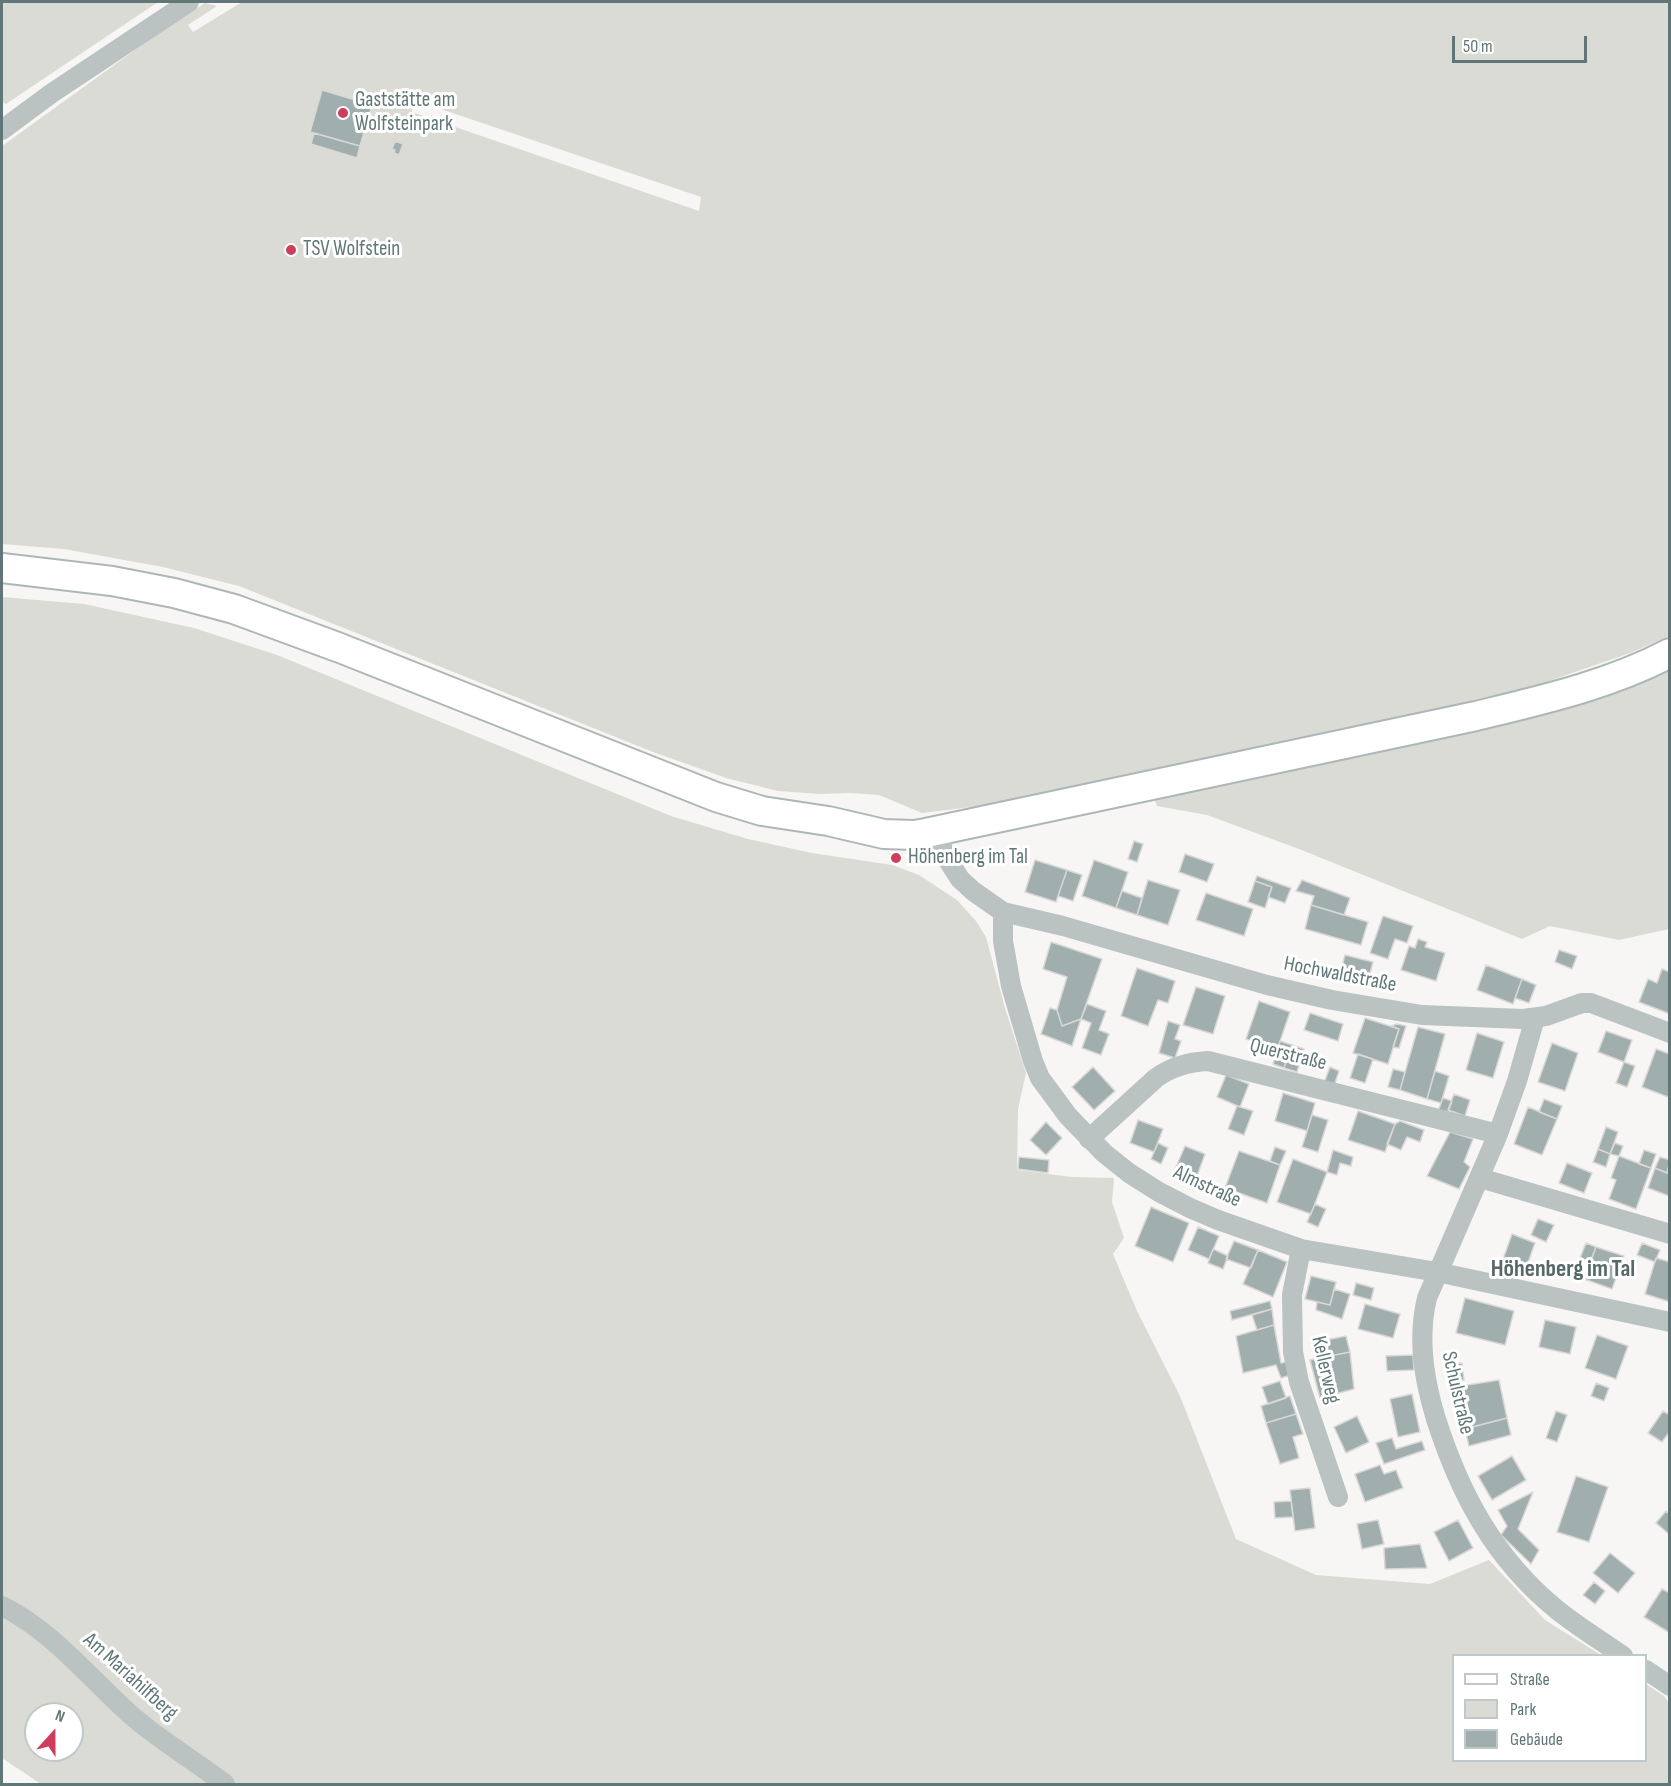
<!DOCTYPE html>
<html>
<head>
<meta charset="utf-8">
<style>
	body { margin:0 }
	#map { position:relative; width:1671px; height:1786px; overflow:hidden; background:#f7f6f5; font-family:"Sofia Sans Condensed",sans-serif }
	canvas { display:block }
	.frame { position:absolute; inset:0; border:3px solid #617777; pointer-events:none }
	.legend { position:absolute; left:1452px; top:1654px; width:195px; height:108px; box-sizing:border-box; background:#fff; border:2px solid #c0c9c9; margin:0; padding:8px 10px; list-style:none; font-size:18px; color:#617777 }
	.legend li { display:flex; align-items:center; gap:12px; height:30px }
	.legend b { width:30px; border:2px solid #c0c9c9 }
	.north { position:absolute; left:24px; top:1702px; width:60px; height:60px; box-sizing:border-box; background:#fff; border:2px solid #c0c9c9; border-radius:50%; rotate:21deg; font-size:16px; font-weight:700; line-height:24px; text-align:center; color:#617777 }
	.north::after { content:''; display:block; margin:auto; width:21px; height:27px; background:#ce3e5c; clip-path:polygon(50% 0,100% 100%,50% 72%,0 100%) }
	.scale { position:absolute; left:1452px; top:36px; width:135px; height:27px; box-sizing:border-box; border:3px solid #617777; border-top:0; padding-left:8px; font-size:18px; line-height:21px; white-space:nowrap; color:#617777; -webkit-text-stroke:4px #fff; paint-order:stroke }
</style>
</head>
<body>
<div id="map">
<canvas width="1671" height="1786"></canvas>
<div class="frame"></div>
<ul class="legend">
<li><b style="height:8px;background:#fff"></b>Straße</li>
<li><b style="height:16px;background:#dadbd4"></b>Park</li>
<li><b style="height:16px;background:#a0aead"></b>Gebäude</li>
</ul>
<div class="north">N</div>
<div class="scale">50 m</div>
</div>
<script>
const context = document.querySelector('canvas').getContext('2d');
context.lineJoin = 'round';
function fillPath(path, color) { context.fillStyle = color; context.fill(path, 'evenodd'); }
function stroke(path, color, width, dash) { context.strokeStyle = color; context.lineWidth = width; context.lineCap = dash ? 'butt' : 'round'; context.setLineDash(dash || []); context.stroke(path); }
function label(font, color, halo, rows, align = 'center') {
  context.font = font + ' "Sofia Sans Condensed",sans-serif'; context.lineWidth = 6; context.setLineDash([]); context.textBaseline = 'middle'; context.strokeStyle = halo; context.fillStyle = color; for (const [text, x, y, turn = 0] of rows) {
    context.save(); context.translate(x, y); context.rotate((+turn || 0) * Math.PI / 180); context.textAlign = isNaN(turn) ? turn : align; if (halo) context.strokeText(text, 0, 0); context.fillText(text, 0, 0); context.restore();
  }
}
const green = new Path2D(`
	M2,2H158L6,104L2,102Z
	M242,2H1669V636L1630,653L1532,687L1281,745L1004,803L922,813L879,795L850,793L820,794L778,791L726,778L653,752L239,586L163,567L64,549L2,544V146L153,37L205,3L217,6L188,25L193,32ZM414,100L701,197L699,211L412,112Z
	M2,597L84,604L194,628L277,655L671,816L748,839L812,853L892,865L919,875L957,900L976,921L986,937L1005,1008L1026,1073L1018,1109L1017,1170L1072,1177L1114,1178L1112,1202L1124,1238L1113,1254L1137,1311L1180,1396L1236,1539L1316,1575L1430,1584L1489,1560L1545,1620L1601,1655L1454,1656V1760H1646V1684L1664,1696L1669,1703V1784H41L2,1758ZM36,1714H72V1750H36Z
	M1669,670V929L1619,940L1550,926L1522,939L1299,849L1207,815L1157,806L1154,797L1528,719L1599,699Z`);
const building = new Path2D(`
	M322,90L372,105L360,146L310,132Z
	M314,133L360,146L357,158L311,144Z
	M395,141L403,144L399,155L394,153L395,150L392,149Z
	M1134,841L1143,844L1137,862L1128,859Z
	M1185,854L1214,864L1207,882L1179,872Z
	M1035,860L1067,870L1056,902L1025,892Z
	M1094,860L1128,872L1116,908L1082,896Z
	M1067,870L1082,875L1073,901L1058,896Z
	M1257,876L1291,888L1285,903L1268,897L1272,887L1255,881Z
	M1148,880L1180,890L1168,925L1137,915Z
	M1302,880L1350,898L1344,915L1311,905L1314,896L1296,891Z
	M1255,881L1272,887L1265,908L1248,902Z
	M1122,891L1142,898L1137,915L1116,908Z
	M1206,893L1253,909L1244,936L1196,920Z
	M1311,905L1368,922L1361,945L1305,929Z
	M1383,916L1413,926L1407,943L1395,939L1388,959L1370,953Z
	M1418,939L1427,942L1425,947L1445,953L1436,981L1401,970L1409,946L1415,948Z
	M1051,942L1102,959L1081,1019L1062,1026L1057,1010L1067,977L1043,969Z
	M1559,950L1577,956L1572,969L1555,962Z
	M1345,955L1373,962L1367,985L1339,978Z
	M1486,965L1522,979L1513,1004L1477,990Z
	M1137,968L1175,981L1168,1003L1158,1000L1148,1026L1121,1016Z
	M1662,969L1670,972V1014L1639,1002L1648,979L1657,983Z
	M1522,979L1536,985L1529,1003L1515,998Z
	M1196,987L1225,996L1213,1034L1183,1025Z
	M1259,1001L1290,1012L1277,1050L1246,1039Z
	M1087,1004L1106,1011L1099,1030L1109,1034L1101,1055L1082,1048L1091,1023L1081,1019Z
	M1050,1008L1057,1010L1062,1026L1081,1019L1072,1046L1041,1034Z
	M1310,1013L1343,1024L1338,1041L1304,1030Z
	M1365,1018L1399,1029L1388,1064L1353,1053Z
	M1168,1021L1180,1025L1175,1039L1181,1041L1175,1058L1159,1053Z
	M1397,1024L1406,1026L1399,1048L1393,1047L1399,1029L1391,1026Z
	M1418,1027L1445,1034L1427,1099L1400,1090Z
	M1606,1031L1632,1040L1624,1062L1598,1052Z
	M1477,1033L1504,1042L1493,1078L1466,1070Z
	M1280,1041L1292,1045L1284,1068L1273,1064Z
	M1552,1043L1578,1053L1565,1091L1538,1082Z
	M1292,1045L1304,1049L1297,1072L1284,1068Z
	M1656,1049L1670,1054V1092L1668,1097L1642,1087Z
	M1358,1054L1373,1059L1365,1083L1350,1078Z
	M1624,1062L1635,1066L1627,1087L1616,1083Z
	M1093,1067L1115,1091L1094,1110L1072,1087Z
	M1330,1067L1339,1071L1334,1086L1324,1083Z
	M1393,1069L1405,1072L1400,1090L1388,1087Z
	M1435,1071L1449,1076L1441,1103L1427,1099Z
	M1226,1075L1249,1084L1240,1107L1217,1097Z
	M1283,1093L1315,1103L1307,1131L1275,1121Z
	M1454,1094L1470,1100L1465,1116L1448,1110Z
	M1443,1098L1452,1101L1446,1118L1437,1114Z
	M1544,1099L1562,1106L1557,1119L1539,1112Z
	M1237,1106L1253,1111L1244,1135L1228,1129Z
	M1528,1107L1557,1119L1542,1155L1514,1144Z
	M1358,1111L1395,1124L1385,1152L1348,1140Z
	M1312,1115L1328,1120L1318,1152L1302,1147Z
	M1138,1120L1163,1129L1154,1152L1130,1143Z
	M1400,1121L1424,1130L1420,1142L1407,1137L1401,1150L1387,1144L1395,1124Z
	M1046,1122L1062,1138L1046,1155L1030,1140Z
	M1606,1127L1618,1132L1610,1154L1598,1149Z
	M1450,1132L1473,1139L1464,1162L1470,1167L1459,1189L1427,1176Z
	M1158,1143L1168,1148L1161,1164L1151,1159Z
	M1615,1143L1623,1146L1619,1156L1610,1154Z
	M1185,1146L1205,1154L1197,1176L1176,1167Z
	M1275,1147L1286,1151L1280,1165L1270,1161Z
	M1598,1149L1610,1154L1606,1167L1593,1162Z
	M1333,1150L1353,1157L1351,1166L1340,1163L1337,1175L1327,1172Z
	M1644,1150L1656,1154L1651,1168L1639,1164Z
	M1239,1151L1280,1165L1267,1203L1225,1188Z
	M1619,1156L1651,1168L1636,1209L1609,1199L1616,1180L1611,1178Z
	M1019,1157L1049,1160L1048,1173L1018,1169Z
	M1660,1157L1670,1160L1667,1173L1655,1168Z
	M1293,1159L1327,1172L1311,1214L1277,1202Z
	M1567,1163L1592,1173L1584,1193L1559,1183Z
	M1655,1168L1670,1174L1669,1196L1648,1188Z
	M1315,1204L1326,1209L1318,1227L1307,1222Z
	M1151,1207L1189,1223L1173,1262L1135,1246Z
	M1538,1219L1554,1225L1546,1242L1531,1235Z
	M1198,1227L1219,1236L1209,1259L1188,1250Z
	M1512,1234L1535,1243L1525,1271L1502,1262Z
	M1234,1241L1258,1250L1251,1268L1226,1259Z
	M1586,1243L1596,1247L1590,1262L1580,1258Z
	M1642,1243L1660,1250L1655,1262L1637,1255Z
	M1596,1247L1624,1256L1612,1289L1584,1279Z
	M1213,1249L1228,1256L1223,1269L1208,1263Z
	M1258,1250L1287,1262L1273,1297L1243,1284Z
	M1656,1258L1670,1262V1302L1645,1294Z
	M1311,1276L1336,1282L1330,1305L1305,1299Z
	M1356,1283L1374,1288L1371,1300L1353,1295Z
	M1334,1289L1350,1294L1342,1319L1316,1310L1317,1302L1330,1305Z
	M1465,1298L1514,1311L1505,1345L1456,1333Z
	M1270,1301L1272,1309L1232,1320L1230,1311Z
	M1365,1304L1400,1314L1393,1338L1358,1329Z
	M1272,1309L1274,1325L1257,1330L1252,1315Z
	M1545,1320L1576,1327L1570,1354L1539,1347Z
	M1274,1325L1281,1363L1286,1362L1291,1375L1281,1378L1276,1365L1243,1373L1236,1336Z
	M1597,1335L1628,1346L1616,1379L1585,1368Z
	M1346,1336L1350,1352L1325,1357L1321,1341Z
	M1350,1352L1354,1389L1320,1398L1310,1360Z
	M1413,1355L1414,1370L1387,1371L1386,1356Z
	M1462,1363L1464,1380L1449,1381L1447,1365Z
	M1499,1380L1507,1418L1468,1428L1461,1386Z
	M1280,1381L1286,1398L1268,1404L1262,1387Z
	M1596,1383L1609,1388L1604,1401L1591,1396Z
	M1412,1394L1420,1432L1398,1437L1390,1399Z
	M1290,1396L1296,1414L1266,1423L1261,1406Z
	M1556,1411L1567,1415L1557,1442L1546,1438Z
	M1663,1411L1670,1415V1431L1662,1442L1648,1433Z
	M1296,1414L1303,1434L1293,1437L1299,1458L1280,1464L1266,1423Z
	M1357,1416L1369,1442L1346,1453L1334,1427Z
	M1507,1418L1511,1435L1469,1446L1465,1429Z
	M1392,1438L1396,1449L1422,1441L1425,1450L1384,1464L1376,1443Z
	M1512,1456L1526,1480L1492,1500L1478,1476Z
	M1380,1465L1384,1474L1396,1470L1403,1488L1365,1502L1355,1474Z
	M1576,1476L1608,1487L1589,1542L1557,1532Z
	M1310,1488L1315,1528L1295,1531L1290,1490Z
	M1533,1492L1518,1529L1539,1550L1531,1564L1501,1535L1507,1526L1498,1510Z
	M1291,1501L1293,1517L1275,1518L1274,1502Z
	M1666,1511L1670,1515V1535L1656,1523Z
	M1378,1520L1384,1544L1362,1549L1357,1524Z
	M1458,1520L1473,1548L1449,1561L1434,1532Z
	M1420,1544L1427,1568L1385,1569L1384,1548Z
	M1610,1553L1635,1573L1618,1593L1593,1573Z
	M1594,1582L1605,1591L1595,1604L1583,1595Z
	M1662,1589L1670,1593V1633L1644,1617Z`);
const minor = new Path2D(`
	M2,130L52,93L189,2
	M938,830L944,854L960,879L973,891L1003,912L1063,926L1267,985L1332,1000L1422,1015L1523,1019L1546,1016L1582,1003H1591L1670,1033
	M1003,912V941L1011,986L1033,1061L1040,1078L1068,1116L1104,1153L1129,1173L1159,1192L1190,1208L1218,1220L1301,1249L1437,1272L1670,1322
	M1535,1018L1517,1081L1498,1134L1427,1298C1417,1339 1424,1380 1436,1419C1460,1494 1494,1558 1556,1609C1577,1626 1600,1640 1623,1656
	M1089,1139L1156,1078C1171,1067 1189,1062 1208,1061L1498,1134
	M1480,1178L1670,1234
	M1301,1249L1292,1295L1293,1352L1299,1382L1338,1497
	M2,1606C54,1632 89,1678 132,1716C161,1741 195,1761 225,1784
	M1646,1670L1670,1686`);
const secondary = new Path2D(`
	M2,568L112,581L174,593L234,609L340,648L716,797L762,811L828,821L884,834L914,835L926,833L1476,716C1542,700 1609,685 1670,653`);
const markers = [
	[343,113,6,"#ce3e5c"],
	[291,250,6,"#ce3e5c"],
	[896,858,6,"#ce3e5c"]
];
const poiNames = [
	["Gaststätte am",355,101],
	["Wolfsteinpark",355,125],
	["TSV Wolfstein",303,250],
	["Höhenberg im Tal",908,858]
];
const streetNames = [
	["Hochwaldstraße",1340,975,11],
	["Querstraße",1288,1055,14],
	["Almstraße",1207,1187,25],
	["Kellerweg",1325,1370,77],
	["Schulstraße",1457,1393,77],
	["Am Mariahilfberg",130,1677,42]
];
const quarterNames = [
	["Höhenberg im Tal",1563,1270]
];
fillPath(green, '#dadbd4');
fillPath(building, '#a0aead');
stroke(building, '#d9d8d7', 1.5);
stroke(secondary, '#adb7b7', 32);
stroke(minor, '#bac2c2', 20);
stroke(secondary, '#fff', 28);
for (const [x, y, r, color] of markers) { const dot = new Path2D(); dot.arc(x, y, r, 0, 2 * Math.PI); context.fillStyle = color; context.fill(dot); stroke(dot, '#fff', 2); }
label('21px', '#617777', '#fff', poiNames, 'left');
label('21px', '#617777', '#fff', streetNames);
label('bold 24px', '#576868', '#fff', quarterNames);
</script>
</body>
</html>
